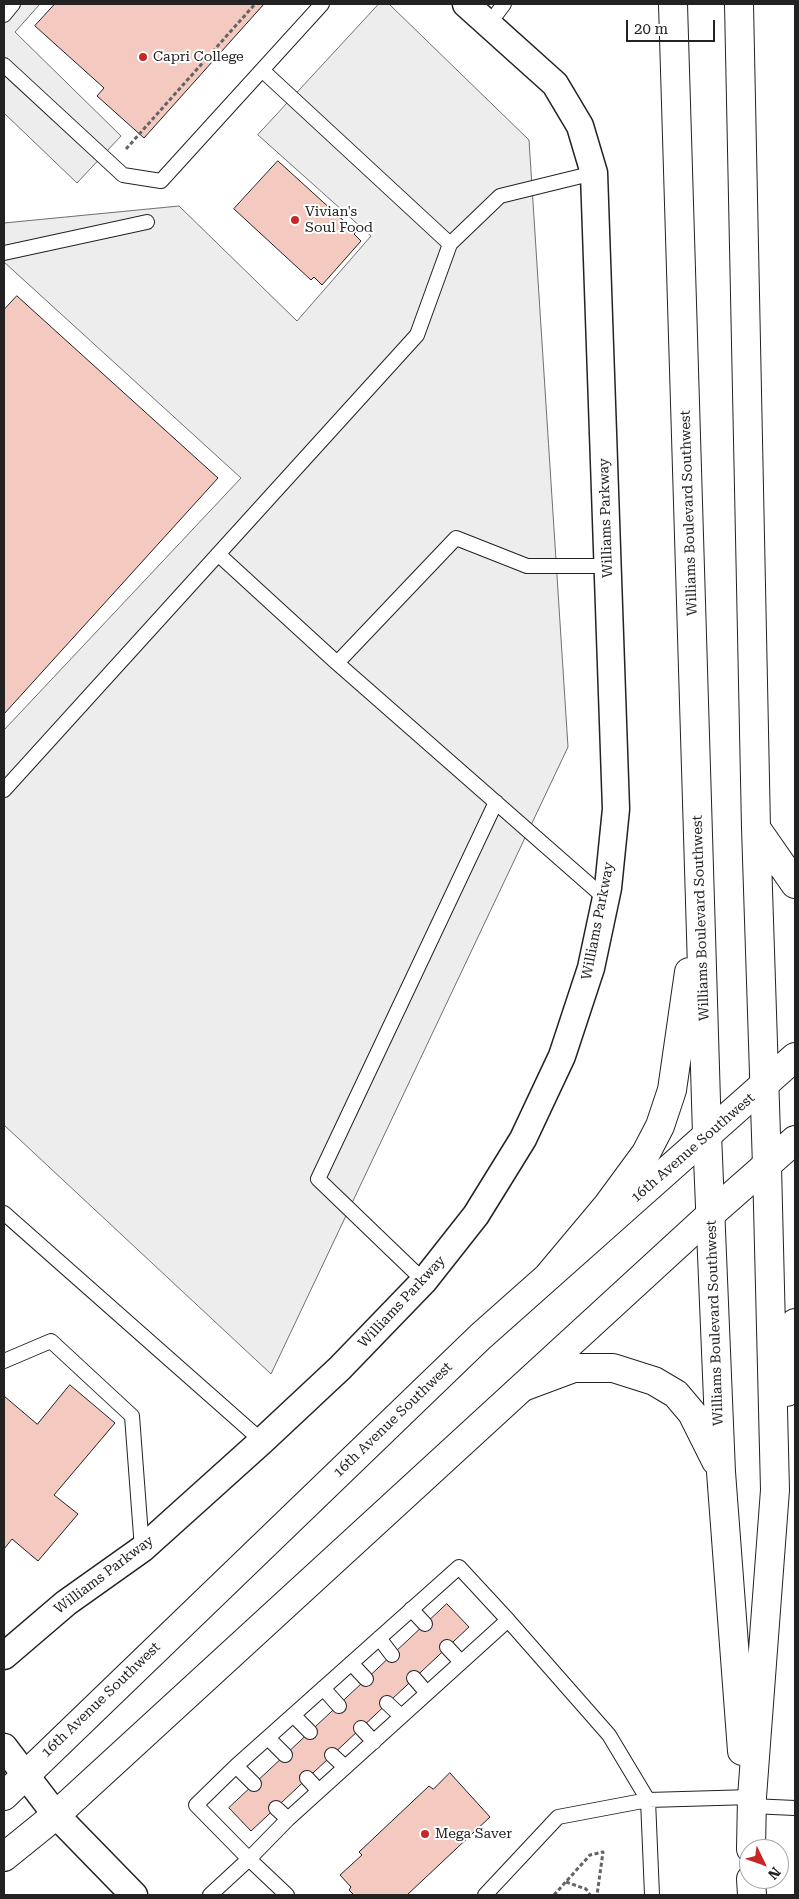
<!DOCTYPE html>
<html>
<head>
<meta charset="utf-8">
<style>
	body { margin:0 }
	#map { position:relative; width:799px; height:1899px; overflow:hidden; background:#fff; font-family:"Roboto Serif",serif }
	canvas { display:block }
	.frame { position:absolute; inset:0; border:5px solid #222; pointer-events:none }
	.north { position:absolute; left:739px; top:1839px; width:50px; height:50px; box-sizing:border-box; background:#fff; border:1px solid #a7a7a7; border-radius:50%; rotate:132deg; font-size:14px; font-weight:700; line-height:20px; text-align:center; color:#222 }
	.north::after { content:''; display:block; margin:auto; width:18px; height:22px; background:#c62828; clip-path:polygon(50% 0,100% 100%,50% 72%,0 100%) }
	.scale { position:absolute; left:626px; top:20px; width:89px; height:22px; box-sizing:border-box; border:2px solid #222; border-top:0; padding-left:6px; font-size:15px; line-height:18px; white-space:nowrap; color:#222; -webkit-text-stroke:4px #fff; paint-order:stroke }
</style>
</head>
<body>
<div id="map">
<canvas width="799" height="1899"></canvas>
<div class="frame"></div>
<div class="north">N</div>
<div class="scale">20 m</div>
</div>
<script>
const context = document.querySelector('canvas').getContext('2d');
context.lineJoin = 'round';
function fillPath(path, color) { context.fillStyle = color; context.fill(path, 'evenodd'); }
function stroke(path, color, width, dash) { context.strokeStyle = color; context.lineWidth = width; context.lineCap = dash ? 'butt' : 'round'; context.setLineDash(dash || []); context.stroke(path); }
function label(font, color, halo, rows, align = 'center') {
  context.font = font + ' "Roboto Serif",serif'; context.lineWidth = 4; context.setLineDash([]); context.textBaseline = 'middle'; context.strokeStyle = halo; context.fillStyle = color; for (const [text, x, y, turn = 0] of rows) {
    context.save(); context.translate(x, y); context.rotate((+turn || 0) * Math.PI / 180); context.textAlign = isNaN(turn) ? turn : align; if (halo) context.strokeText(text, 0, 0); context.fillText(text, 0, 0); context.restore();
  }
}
const parking = new Path2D(`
	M4,4H40L15,32L121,136L77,183L5,114L4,115Z
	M379,4H389L529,140L568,747L271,1374L4,1125V730L241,478L4,262V223L179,206L297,321L371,236L258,135Z`);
const building = new Path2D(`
	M55,4H264L144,138L97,96L104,88L35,26Z
	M278,161L356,232L354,234L361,241L322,285L314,277L311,280L234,209Z
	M17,296L218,478L4,714V310Z
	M70,1385L115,1423L54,1495L78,1514L38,1561L12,1539L4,1549V1396L37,1424Z
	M447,1604L469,1627L251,1831L229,1808Z
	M450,1773L490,1817L407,1895H354L349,1890L351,1887L340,1875L362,1855L359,1852L429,1786L433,1789Z`);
const path = new Path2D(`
	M126,149L255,4
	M566,1882L586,1889L590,1895
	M554,1895L590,1855L603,1852L597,1895`);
const lane = new Path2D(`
	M4,15L13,4
	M489,24L504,4
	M4,65L123,175L161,181L322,4
	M262,70L450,244L500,196L594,173
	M4,253L147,222
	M218,554L337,663
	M4,790L417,335L450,244
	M606,899L337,663L456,538L527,566H608
	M4,1213L262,1441
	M424,1281L318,1179L496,802
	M4,1361L51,1341L132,1416L142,1549
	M411,1609L425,1624
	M379,1638L392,1655
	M447,1647L461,1662
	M351,1663L366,1679
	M414,1678L427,1693
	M323,1688L339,1706
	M387,1703L401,1716
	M293,1715L310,1732
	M361,1728L374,1742
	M268,1738L285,1755
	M332,1755L345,1767
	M236,1766L254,1784
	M307,1778L319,1791
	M751,1806L795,1808
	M276,1808L288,1819
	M210,1895L249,1859L196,1805L236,1766L459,1567L508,1620L609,1735L648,1800L652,1895
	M287,1895L249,1859L288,1819L508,1620
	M485,1895L558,1817L648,1800L752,1797`);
const street = new Path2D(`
	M4,1656L66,1603L142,1549L262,1441L340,1368L424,1281L476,1215L523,1139L562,1056L591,968L608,888L616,809L594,173L580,126L555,84L466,4
	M4,1747L56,1815L134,1895`);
const secondary = new Path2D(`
	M4,1796L480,1337L795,1057
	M4,1857L56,1815L711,1214L795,1140`);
const primary = new Path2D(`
	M673,4L707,1134L721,1472L742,1751
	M739,4L756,828L767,1166L775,1490L752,1797L751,1849
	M756,828L795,884
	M550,1274L607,1206L646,1153L660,1126L672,1090L689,972
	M523,1387L574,1368H613L654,1381L676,1394L692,1413L716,1461
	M787,1392L795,1323
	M751,1879L752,1895`);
const markers = [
	[143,57,5,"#c62828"],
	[295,220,5,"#c62828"],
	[425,1834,5,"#c62828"]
];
const poiNames = [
	["Capri College",153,57],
	["Vivian's",305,212],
	["Soul Food",305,228],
	["Mega Saver",435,1834]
];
const streetNames = [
	["Williams Boulevard Southwest",689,513,-92],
	["Williams Parkway",606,518,-92],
	["Williams Boulevard Southwest",701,918,-92],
	["Williams Parkway",598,921,-79],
	["16th Avenue Southwest",693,1148,-41],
	["Williams Parkway",402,1302,-47],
	["Williams Boulevard Southwest",715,1323,-92],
	["16th Avenue Southwest",393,1420,-44],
	["Williams Parkway",104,1575,-37],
	["16th Avenue Southwest",101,1700,-44]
];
fillPath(parking, '#ededed');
stroke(parking, '#6f6f6f', 1);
fillPath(building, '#f3c9c0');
stroke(building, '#222', 1);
stroke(lane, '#222', 16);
stroke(street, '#222', 29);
stroke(secondary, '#222', 30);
stroke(primary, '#222', 30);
stroke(path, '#646464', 3, [4, 2.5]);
stroke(lane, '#fff', 14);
stroke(street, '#fff', 26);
stroke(secondary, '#fff', 28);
stroke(primary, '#fff', 28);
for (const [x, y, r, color] of markers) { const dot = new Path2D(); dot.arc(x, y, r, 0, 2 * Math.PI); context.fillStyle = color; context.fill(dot); stroke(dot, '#fff', 2); }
label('14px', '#222', '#fff', poiNames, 'left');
label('14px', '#222', '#fff', streetNames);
</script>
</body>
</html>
